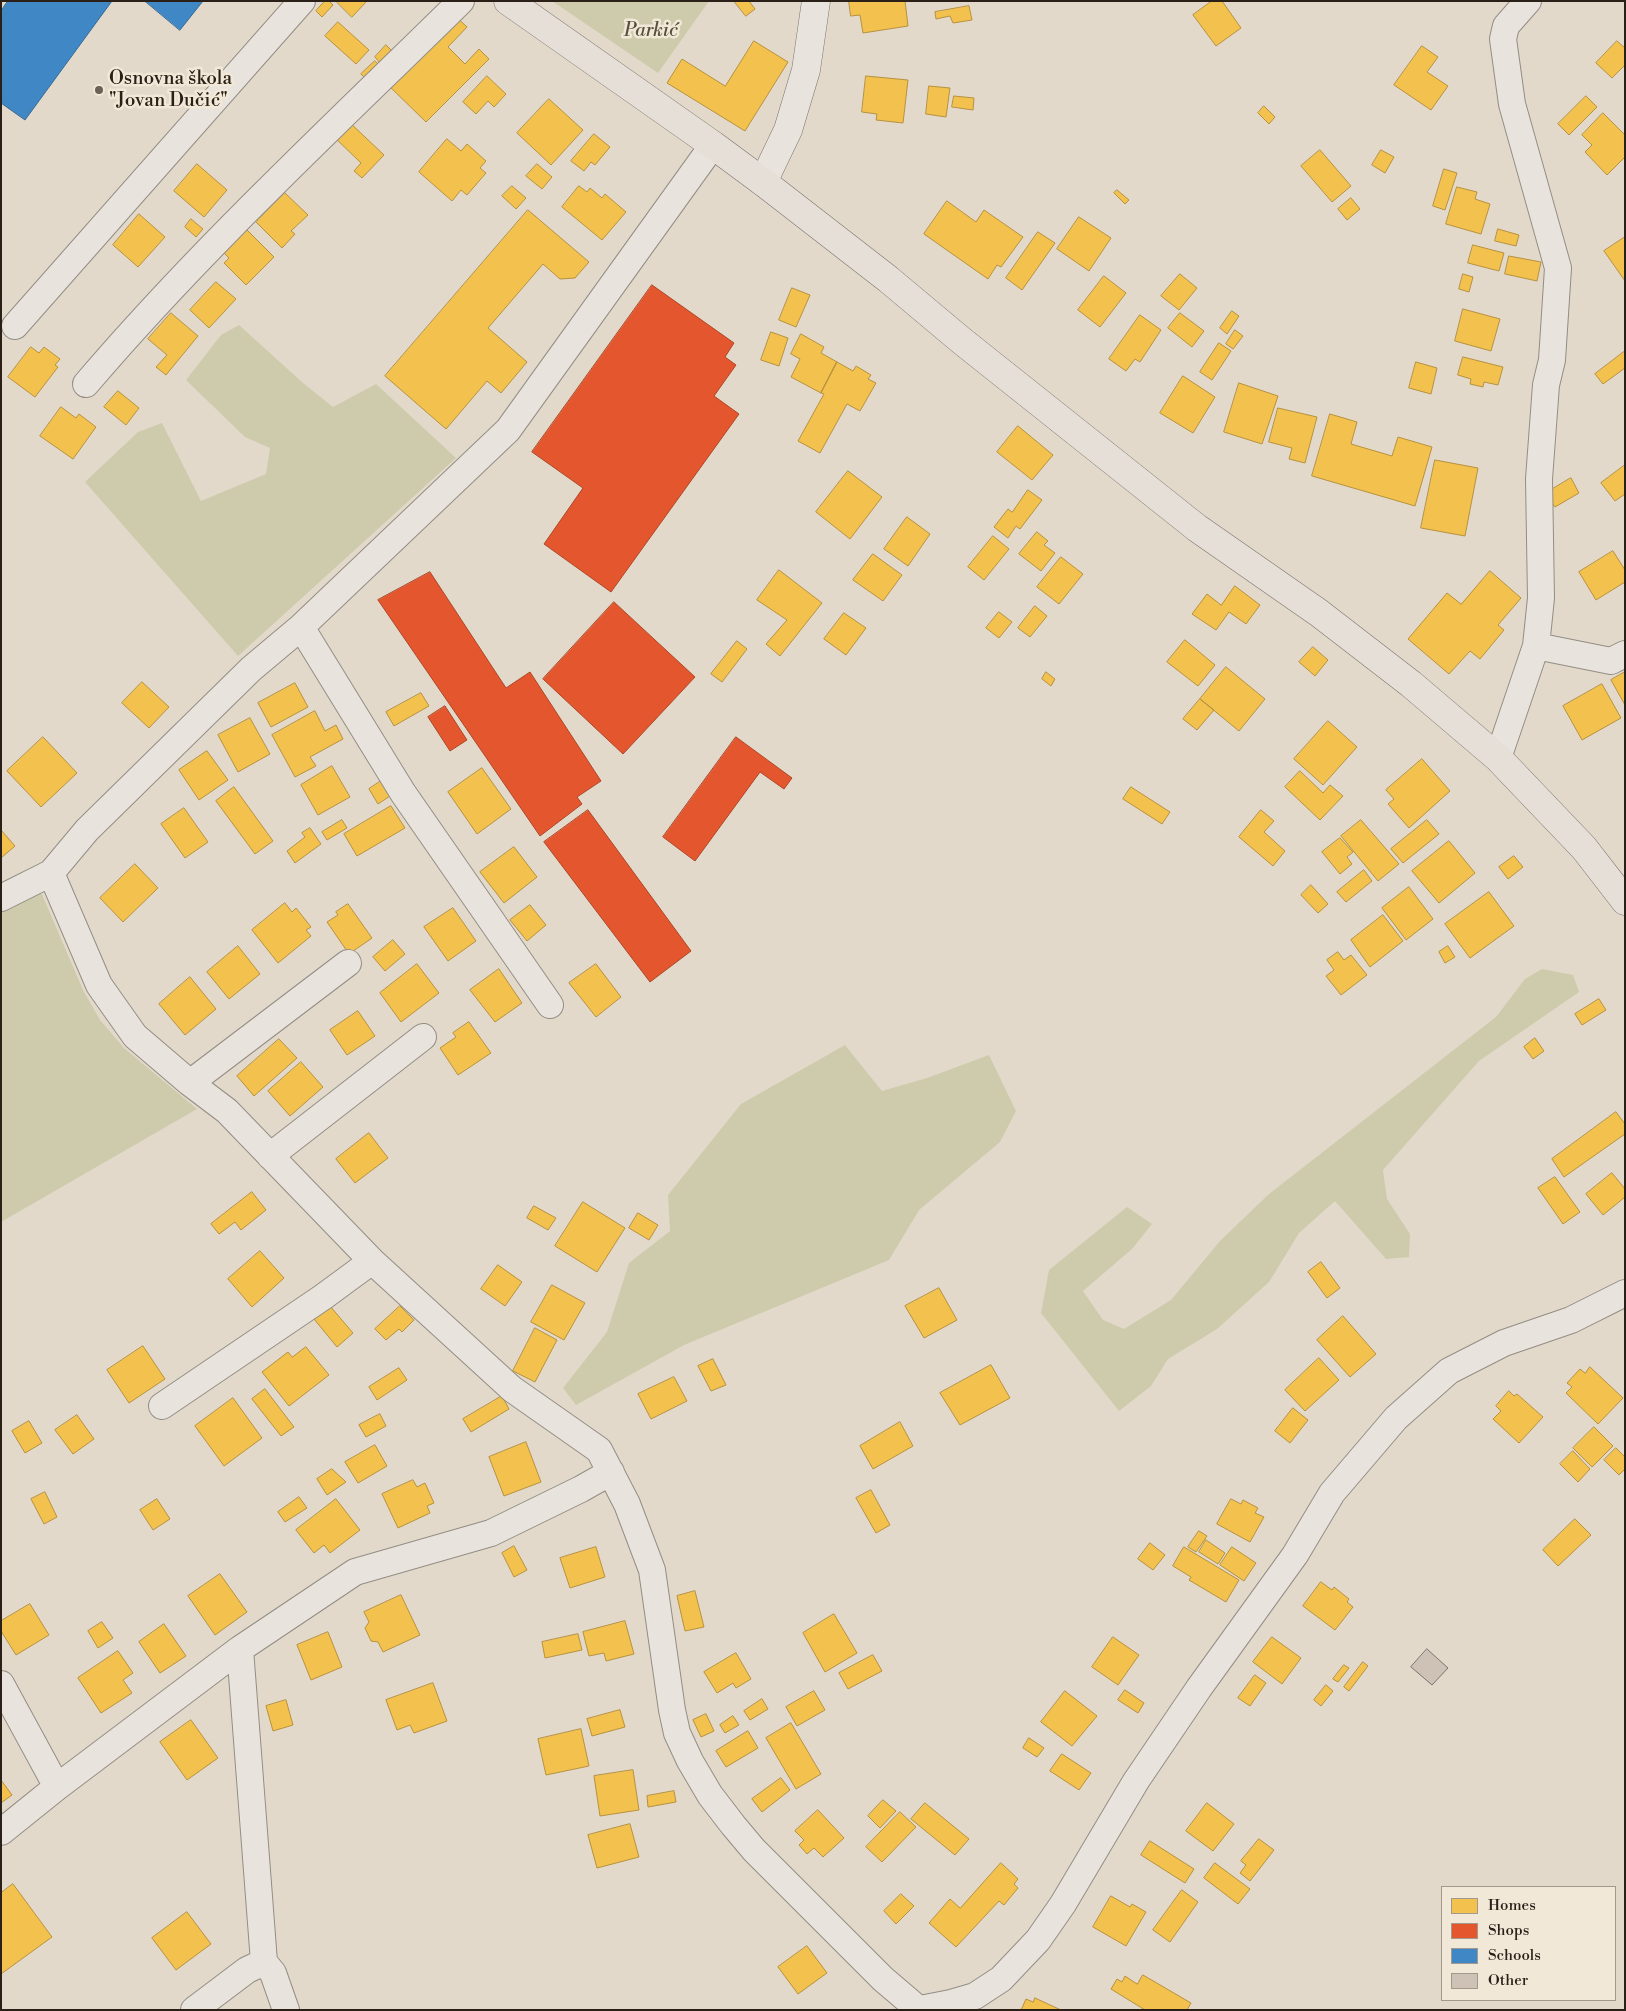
<!DOCTYPE html>
<html>
<head>
<meta charset="utf-8">
<style>
	body { margin:0 }
	#map { position:relative; width:1626px; height:2011px; overflow:hidden; background:#e2d9cb; font-family:"Libre Bodoni",serif }
	canvas { display:block }
	.frame { position:absolute; inset:0; border:2px solid #2a2018; pointer-events:none }
	.legend { position:absolute; left:1441px; top:1886px; width:175px; height:115px; box-sizing:border-box; background:#f2e8d7; border:1px solid #a2988b; margin:0; padding:6px 9px; list-style:none; font-size:15px; color:#2a2018 }
	.legend li { display:flex; align-items:center; gap:10px; height:25px }
	.legend b { width:25px; border:1px solid #a2988b }
</style>
</head>
<body>
<div id="map">
<canvas width="1626" height="2011"></canvas>
<div class="frame"></div>
<ul class="legend">
<li><b style="height:14px;background:#f2c14e"></b>Homes</li>
<li><b style="height:14px;background:#e4572e"></b>Shops</li>
<li><b style="height:14px;background:#3f88c5"></b>Schools</li>
<li><b style="height:14px;background:#cec1b6"></b>Other</li>
</ul>
</div>
<script>
const context = document.querySelector('canvas').getContext('2d');
context.lineJoin = 'round';
function fillPath(path, color) { context.fillStyle = color; context.fill(path, 'evenodd'); }
function stroke(path, color, width, dash) { context.strokeStyle = color; context.lineWidth = width; context.lineCap = dash ? 'butt' : 'round'; context.setLineDash(dash || []); context.stroke(path); }
function label(font, color, halo, rows, align = 'center') {
  context.font = font + ' "Libre Bodoni",serif'; context.lineWidth = 5; context.setLineDash([]); context.textBaseline = 'middle'; context.strokeStyle = halo; context.fillStyle = color; for (const [text, x, y, turn = 0] of rows) {
    context.save(); context.translate(x, y); context.rotate((+turn || 0) * Math.PI / 180); context.textAlign = isNaN(turn) ? turn : align; if (halo) context.strokeText(text, 0, 0); context.fillText(text, 0, 0); context.restore();
  }
}
const green = new Path2D(`
	M552,1H709L658,73Z
	M239,325L303,383L333,407L376,384L456,458L238,656L85,482L138,432L162,423L201,501L266,474L270,448L245,437L186,380L221,335Z
	M41,892L83,990L100,1020L124,1048L197,1109L1,1222V912Z
	M1542,969L1573,975L1579,992L1479,1061L1383,1170L1387,1199L1410,1234L1409,1257L1386,1259L1335,1201L1299,1233L1269,1282L1217,1329L1168,1359L1151,1386L1119,1411L1041,1313L1049,1270L1127,1207L1152,1224L1132,1249L1083,1291L1103,1320L1124,1329L1171,1300L1220,1241L1269,1194L1496,1017L1525,979Z
	M845,1045L882,1091L927,1078L989,1055L1016,1111L1000,1142L919,1210L889,1260L684,1345L576,1405L563,1388L607,1332L629,1263L670,1231L668,1195L741,1104Z`);
const homes = new Path2D(`
	M325,1H329L333,5L322,17L316,11Z
	M336,1H367L352,17Z
	M734,1H749L755,9L746,16Z
	M849,1H905L908,26L863,33L860,15L851,16Z
	M1212,1H1222L1241,28L1216,46L1193,15Z
	M969,6L972,20L953,23L950,16L936,19L935,12Z
	M454,15L467,27L448,47L465,64L479,49L489,59L426,122L387,84Z
	M338,22L369,50L356,64L325,36Z
	M754,41L788,62L745,131L667,83L682,59L725,86Z
	M1617,41L1625,48V65L1612,78L1596,63Z
	M386,45L392,51L380,63L375,57Z
	M1422,46L1438,57L1427,72L1448,86L1431,110L1394,85Z
	M375,61L379,65L365,78L361,74Z
	M487,76L506,94L494,107L488,101L476,114L463,102Z
	M866,76L908,80L903,123L876,120L877,114L862,112Z
	M929,86L950,88L946,117L926,114Z
	M954,96L974,98L973,110L952,107Z
	M1586,96L1597,107L1569,135L1558,124Z
	M549,99L583,130L551,165L517,133Z
	M1264,106L1275,117L1269,124L1258,113Z
	M1603,113L1625,135V157L1607,175L1585,152L1592,145L1582,135Z
	M347,120L384,155L362,178L354,171L361,163L332,135Z
	M594,134L610,147L595,165L591,162L584,171L571,161Z
	M447,139L461,151L467,144L486,161L480,168L486,173L467,195L461,190L452,201L419,172Z
	M1320,150L1351,186L1332,202L1301,166Z
	M1381,150L1394,157L1385,173L1372,165Z
	M197,164L227,190L204,217L174,191Z
	M537,164L552,177L542,189L526,176Z
	M1444,169L1457,173L1445,210L1433,206Z
	M512,186L526,198L516,209L502,196Z
	M579,186L587,192L590,188L602,198L605,194L626,212L602,240L562,207Z
	M1457,187L1477,192L1475,199L1490,204L1481,234L1446,224Z
	M1117,190L1129,200L1125,204L1114,193Z
	M285,193L308,215L291,231L295,234L282,248L256,222Z
	M1351,198L1360,209L1347,220L1338,209Z
	M947,201L976,222L984,210L1023,237L1001,267L997,265L988,279L924,234Z
	M528,210L589,262L575,278L560,279L543,264L488,328L527,362L501,393L487,381L446,429L385,376Z
	M139,214L165,237L138,267L113,245Z
	M1079,217L1111,238L1089,271L1057,249Z
	M191,219L203,229L196,237L185,227Z
	M245,228L274,257L246,285L224,263L229,258L222,251Z
	M1498,229L1519,235L1516,246L1495,241Z
	M1038,232L1055,243L1022,290L1006,278Z
	M1625,237V281L1604,251Z
	M1473,245L1504,253L1499,271L1468,263Z
	M1509,256L1541,262L1537,281L1505,274Z
	M1180,274L1197,288L1179,310L1161,296Z
	M1463,274L1473,277L1469,292L1459,289Z
	M1104,276L1126,293L1100,327L1078,310Z
	M216,282L236,299L209,328L190,310Z
	M792,288L810,295L796,327L779,320Z
	M1463,309L1500,319L1491,351L1455,341Z
	M1232,311L1239,316L1227,334L1220,328Z
	M171,313L198,336L166,375L156,367L167,355L148,339Z
	M1180,313L1204,331L1192,347L1168,328Z
	M1140,315L1161,330L1140,362L1135,359L1126,371L1109,359Z
	M1235,330L1243,336L1233,349L1226,344Z
	M771,332L788,338L779,366L761,360Z
	M801,334L824,347L821,353L837,362L821,393L791,377L800,359L791,354Z
	M1219,343L1231,351L1212,380L1200,372Z
	M31,347L39,353L44,347L60,359L55,365L58,367L35,397L8,377Z
	M1625,351V368L1603,384L1595,374Z
	M1463,357L1503,367L1498,385L1484,382L1483,387L1470,384L1471,379L1458,375Z
	M837,362L853,371L856,366L871,375L868,379L876,383L860,411L847,404L820,453L798,441L824,394L821,393Z
	M1416,362L1437,368L1431,394L1409,388Z
	M1183,376L1215,397L1193,433L1160,413Z
	M1239,383L1278,396L1262,444L1224,432Z
	M118,391L139,408L126,425L104,407Z
	M61,407L76,418L79,414L96,427L73,459L40,436Z
	M1278,408L1317,417L1305,463L1289,459L1292,448L1269,442Z
	M1330,414L1357,422L1351,444L1392,456L1398,437L1432,447L1415,506L1312,476Z
	M1018,426L1053,455L1032,480L997,452Z
	M1435,460L1478,468L1465,536L1421,528Z
	M1625,465V494L1615,501L1601,483Z
	M848,471L882,497L850,539L816,512Z
	M1571,478L1579,493L1555,507L1546,493Z
	M1028,490L1042,500L1020,529L1016,526L1008,538L994,527L1008,509L1012,512Z
	M907,517L930,534L908,566L884,549Z
	M1037,532L1048,541L1044,545L1055,553L1041,571L1019,554Z
	M993,536L1009,549L984,580L968,567Z
	M1613,551L1625,570V582L1596,600L1579,572Z
	M873,554L902,575L883,601L853,580Z
	M1061,557L1083,574L1059,604L1037,587Z
	M779,570L822,603L780,656L766,644L787,620L757,600Z
	M1490,571L1521,598L1498,625L1504,630L1480,659L1470,651L1449,674L1408,639L1447,593L1461,604Z
	M1235,586L1260,605L1246,624L1229,612L1216,630L1192,614L1207,594L1221,605Z
	M1035,606L1047,616L1030,637L1018,628Z
	M999,612L1012,622L999,638L986,628Z
	M844,613L866,628L846,655L824,639Z
	M1185,640L1215,665L1198,686L1167,662Z
	M737,641L747,649L722,682L711,674Z
	M1313,647L1328,660L1315,676L1299,662Z
	M1226,667L1265,699L1239,731L1200,699Z
	M1046,672L1055,679L1051,686L1042,679Z
	M1625,672V705L1611,680Z
	M142,682L169,707L149,728L122,703Z
	M295,683L308,707L271,727L258,703Z
	M1602,684L1621,718L1582,740L1563,706Z
	M421,693L429,706L394,726L386,712Z
	M1200,699L1214,710L1197,730L1183,719Z
	M315,711L325,731L336,725L343,739L310,757L316,766L295,777L272,735Z
	M250,718L270,754L238,772L218,735Z
	M1328,721L1357,747L1323,785L1294,759Z
	M43,737L77,773L41,807L7,771Z
	M207,751L228,780L199,800L179,770Z
	M1422,759L1450,791L1409,828L1388,804L1394,799L1386,790Z
	M332,766L350,797L318,815L301,785Z
	M482,768L511,809L477,834L448,792Z
	M1300,771L1323,793L1330,785L1343,796L1320,820L1285,787Z
	M381,781L390,796L378,804L369,789Z
	M234,787L273,841L255,854L216,801Z
	M1131,787L1170,812L1162,824L1123,799Z
	M391,806L405,828L357,856L344,834Z
	M184,808L208,842L185,858L161,824Z
	M1261,810L1274,821L1264,832L1285,851L1273,866L1239,837Z
	M342,820L347,828L327,840L322,832Z
	M1361,820L1399,864L1378,881L1341,836Z
	M1427,820L1439,834L1403,863L1391,849Z
	M310,828L321,844L295,863L287,851L305,837L302,833Z
	M1,830L15,846L1,858Z
	M1340,838L1353,852L1347,857L1352,864L1340,874L1322,852Z
	M1449,841L1475,873L1439,903L1412,871Z
	M514,847L537,877L504,903L480,872Z
	M1514,856L1523,867L1508,879L1499,867Z
	M135,864L158,888L123,922L100,898Z
	M1364,870L1372,881L1346,902L1337,892Z
	M1311,885L1328,904L1318,913L1301,895Z
	M1409,887L1433,919L1406,940L1382,908Z
	M1489,892L1514,926L1470,958L1445,924Z
	M285,903L292,912L296,908L311,927L306,930L311,936L278,963L252,930Z
	M348,904L372,938L349,954L327,922L338,915L336,912Z
	M530,905L546,925L527,941L510,920Z
	M453,908L476,941L448,961L424,927Z
	M1383,915L1403,941L1370,967L1351,940Z
	M393,940L405,954L385,971L373,957Z
	M238,946L260,974L229,999L207,972Z
	M1448,946L1455,957L1445,963L1439,952Z
	M1338,952L1344,960L1351,955L1367,975L1341,995L1326,976L1334,970L1327,960Z
	M417,964L439,993L401,1022L380,993Z
	M596,964L621,997L596,1017L569,983Z
	M499,969L522,1003L495,1022L470,990Z
	M190,977L216,1009L185,1035L159,1004Z
	M1599,999L1606,1010L1582,1025L1575,1014Z
	M358,1011L375,1036L347,1055L330,1030Z
	M469,1022L491,1053L458,1075L440,1048L456,1037L453,1033Z
	M1535,1038L1544,1051L1533,1059L1524,1047Z
	M279,1039L297,1058L254,1096L237,1076Z
	M301,1062L323,1087L290,1116L268,1091Z
	M1616,1112L1625,1124V1134L1564,1177L1552,1159Z
	M369,1133L388,1158L355,1183L336,1159Z
	M1612,1173L1625,1189V1197L1603,1215L1586,1194Z
	M1555,1177L1580,1212L1563,1224L1538,1188Z
	M252,1192L266,1210L241,1230L235,1222L219,1234L211,1224Z
	M583,1202L625,1228L597,1272L555,1246Z
	M534,1206L556,1218L548,1230L527,1218Z
	M638,1213L658,1225L649,1240L629,1228Z
	M260,1251L284,1278L252,1307L228,1279Z
	M1321,1262L1340,1288L1327,1298L1308,1272Z
	M498,1265L522,1282L505,1306L481,1289Z
	M552,1285L585,1303L564,1340L531,1322Z
	M939,1288L957,1320L924,1338L905,1306Z
	M330,1306L353,1333L337,1347L314,1319Z
	M400,1306L414,1320L402,1332L399,1329L386,1340L375,1329Z
	M1343,1316L1376,1354L1350,1377L1317,1340Z
	M535,1328L557,1340L535,1382L513,1371Z
	M143,1346L165,1379L129,1403L107,1370Z
	M306,1347L329,1375L289,1406L262,1372L288,1352L292,1357Z
	M1319,1358L1339,1380L1305,1411L1285,1390Z
	M713,1359L726,1385L711,1391L698,1366Z
	M991,1365L1010,1398L960,1425L940,1393Z
	M1590,1367L1623,1398L1598,1424L1566,1393L1572,1387L1567,1383L1580,1369L1585,1373Z
	M399,1368L407,1380L377,1400L369,1387Z
	M674,1377L687,1401L651,1419L638,1394Z
	M265,1389L294,1427L281,1436L252,1399Z
	M1509,1391L1514,1396L1517,1394L1543,1417L1519,1443L1493,1419L1501,1411L1496,1406Z
	M502,1396L509,1409L471,1432L463,1419Z
	M233,1398L262,1438L224,1466L195,1426Z
	M1293,1408L1308,1420L1290,1443L1275,1431Z
	M380,1414L386,1426L366,1437L359,1425Z
	M77,1415L94,1439L73,1454L55,1430Z
	M29,1421L42,1443L25,1453L12,1431Z
	M900,1422L913,1446L873,1469L860,1446Z
	M1594,1427L1613,1446L1592,1467L1573,1448Z
	M526,1442L541,1482L504,1496L489,1457Z
	M375,1445L387,1466L358,1483L345,1462Z
	M1616,1448L1625,1457V1469L1619,1475L1604,1460Z
	M1573,1451L1590,1469L1578,1482L1560,1464Z
	M332,1469L346,1482L327,1495L317,1479Z
	M413,1480L417,1487L425,1483L434,1503L427,1506L430,1513L398,1528L382,1494Z
	M871,1490L890,1525L876,1533L856,1498Z
	M45,1492L57,1517L44,1524L31,1499Z
	M299,1497L307,1508L285,1522L278,1512Z
	M157,1499L170,1519L153,1530L140,1510Z
	M336,1499L360,1530L330,1553L324,1545L314,1553L296,1530Z
	M1231,1499L1241,1504L1243,1500L1258,1508L1255,1513L1264,1517L1250,1542L1217,1524Z
	M1575,1519L1591,1535L1558,1566L1543,1550Z
	M1199,1531L1207,1536L1196,1552L1188,1547Z
	M1206,1540L1225,1553L1218,1564L1199,1552Z
	M1150,1543L1165,1555L1153,1570L1138,1559Z
	M514,1546L527,1570L514,1577L502,1553Z
	M596,1547L605,1577L570,1588L560,1558Z
	M1184,1547L1239,1580L1226,1602L1189,1580L1191,1577L1173,1566Z
	M1232,1547L1256,1563L1244,1581L1220,1565Z
	M220,1574L247,1612L215,1635L188,1596Z
	M1321,1582L1332,1590L1334,1587L1349,1599L1347,1602L1353,1607L1335,1630L1303,1606Z
	M695,1591L704,1627L685,1631L677,1596Z
	M401,1595L420,1635L383,1652L378,1642L371,1641L365,1628L369,1622L364,1612Z
	M30,1604L49,1635L16,1655L1,1631V1621Z
	M834,1614L857,1653L825,1672L803,1633Z
	M625,1621L634,1654L606,1661L604,1653L589,1656L583,1632Z
	M102,1622L113,1638L98,1648L88,1631Z
	M164,1624L186,1656L160,1673L139,1642Z
	M328,1632L342,1667L311,1680L297,1645Z
	M578,1634L582,1650L545,1658L542,1642Z
	M1113,1637L1139,1655L1118,1685L1092,1667Z
	M1272,1637L1301,1658L1282,1684L1253,1662Z
	M118,1651L133,1673L123,1680L132,1693L101,1713L78,1678Z
	M736,1653L751,1679L736,1688L733,1683L717,1693L704,1672Z
	M873,1655L882,1671L848,1689L839,1673Z
	M1363,1662L1368,1666L1349,1691L1344,1687Z
	M1344,1665L1349,1668L1338,1682L1333,1679Z
	M1255,1675L1266,1683L1250,1706L1238,1698Z
	M433,1683L447,1721L414,1733L410,1725L397,1730L386,1700Z
	M1326,1685L1333,1691L1321,1706L1314,1700Z
	M1125,1690L1144,1703L1138,1713L1118,1700Z
	M814,1691L825,1710L797,1726L786,1707Z
	M1065,1691L1097,1716L1072,1746L1041,1722Z
	M762,1699L768,1709L750,1720L744,1711Z
	M286,1700L293,1725L273,1731L266,1706Z
	M620,1710L625,1727L592,1736L587,1719Z
	M706,1714L714,1731L701,1737L693,1720Z
	M733,1716L739,1725L725,1733L720,1725Z
	M191,1720L218,1758L187,1780L160,1742Z
	M791,1723L821,1774L796,1789L766,1738Z
	M581,1729L589,1766L546,1775L538,1739Z
	M748,1731L758,1748L726,1767L716,1751Z
	M1029,1738L1044,1748L1037,1757L1023,1748Z
	M1062,1754L1091,1773L1079,1790L1050,1771Z
	M633,1770L639,1810L600,1816L594,1776Z
	M781,1778L790,1790L762,1812L752,1799Z
	M1,1780L12,1795L1,1803Z
	M674,1791L676,1802L648,1807L647,1796Z
	M883,1800L896,1811L880,1828L868,1816Z
	M925,1803L969,1839L955,1855L911,1819Z
	M1207,1803L1234,1824L1213,1851L1186,1831Z
	M818,1810L844,1838L823,1857L814,1848L807,1854L799,1845L804,1840L795,1831Z
	M900,1812L916,1827L882,1862L866,1847Z
	M630,1824L639,1857L597,1868L588,1835Z
	M1259,1839L1274,1850L1250,1881L1240,1873L1246,1865L1241,1861Z
	M1150,1841L1194,1869L1185,1883L1141,1855Z
	M1001,1863L1018,1879L1014,1884L1018,1888L1004,1905L999,1901L956,1947L929,1923L950,1899L960,1908Z
	M1215,1863L1250,1889L1238,1904L1204,1878Z
	M13,1884L52,1937L1,1974V1893Z
	M1182,1890L1198,1902L1170,1942L1153,1930Z
	M901,1894L914,1906L896,1924L884,1911Z
	M1111,1896L1130,1907L1132,1904L1146,1912L1126,1946L1093,1927Z
	M187,1912L211,1944L176,1970L152,1938Z
	M807,1946L827,1973L798,1994L778,1967Z
	M1143,1975L1191,2003L1187,2010H1145L1111,1989L1117,1979L1122,1982L1125,1976L1137,1984Z
	M1035,1998L1061,2010H1021L1026,1999L1033,2002Z`);
const shops = new Path2D(`
	M652,285L734,343L725,357L736,365L714,396L739,414L611,592L544,544L583,488L532,452Z
	M430,572L506,688L530,672L601,781L577,797L582,804L540,836L378,600Z
	M614,602L695,677L623,754L543,679Z
	M445,706L467,740L450,751L428,717Z
	M736,737L792,778L784,789L760,772L695,861L663,837Z
	M588,810L691,951L650,982L544,842Z`);
const schools = new Path2D(`
	M8,1H112L25,120L1,103V11Z
	M145,1H203L180,30Z`);
const building = new Path2D(`
	M1427,1649L1448,1668L1432,1685L1411,1667Z`);
const street = new Path2D(`
	M15,326L302,1
	M86,384C202,248 334,126 461,1
	M301,627L403,793L550,1005
	M1536,646L1611,661L1625,654
	M1498,758L1536,646L1541,598L1539,479L1546,385L1552,360L1558,268L1512,104L1503,39L1506,26L1528,1
	M51,873L99,985L135,1036L190,1083L227,1111L372,1261L512,1389L599,1450L627,1504L652,1570L672,1710L677,1733L690,1761L710,1795L733,1825L754,1850L883,1979L917,2008
	M1,898L51,873L87,830L251,669L301,627L508,430L713,145
	M190,1083L348,963
	M270,1156L423,1037
	M162,1406L323,1297L372,1261
	M240,1649L264,1962
	M1,1684L57,1787
	M1,1832L57,1787L240,1649L355,1572L491,1533L581,1489L611,1472
	M194,2010L247,1970L264,1962L273,1973L286,2010
	M915,2010L951,2003L975,1996L1001,1979L1038,1940L1063,1904L1136,1781L1199,1688L1295,1555L1332,1493L1396,1418L1449,1371L1504,1343L1571,1320L1625,1293`);
const secondary = new Path2D(`
	M763,182L788,130L806,70L816,1`);
const primary = new Path2D(`
	M508,1L713,145L763,182L888,279L962,341L1197,528L1319,613L1411,684L1498,758L1584,848L1625,901`);
const markers = [
	[99,90,5,"#6a6157"]
];
const parkNames = [
	["Parkić",651,31]
];
const poiNames = [
	["Osnovna škola",109,79],
	["\"Jovan Dučić\"",109,101]
];
fillPath(green, '#cdcbab');
fillPath(homes, '#f2c14e');
stroke(homes, '#b6913e', 1);
fillPath(shops, '#e4572e');
stroke(shops, '#ac4627', 1);
fillPath(schools, '#3f88c5');
stroke(schools, '#396991', 1);
fillPath(building, '#cec1b6');
stroke(building, '#7a746c', 1);
stroke(street, '#938d84', 28);
stroke(secondary, '#7a746c', 29);
stroke(primary, '#7a746c', 29);
stroke(street, '#e8e4dd', 26);
stroke(secondary, '#e8e4dd', 28);
stroke(primary, '#e5dfd7', 28);
for (const [x, y, r, color] of markers) { const dot = new Path2D(); dot.arc(x, y, r, 0, 2 * Math.PI); context.fillStyle = color; context.fill(dot); stroke(dot, '#f2e8d7', 2); }
label('italic 19px', '#56503c', '#f2e8d7', parkNames);
label('19px', '#2a2018', '#f2e8d7', poiNames, 'left');
</script>
</body>
</html>
